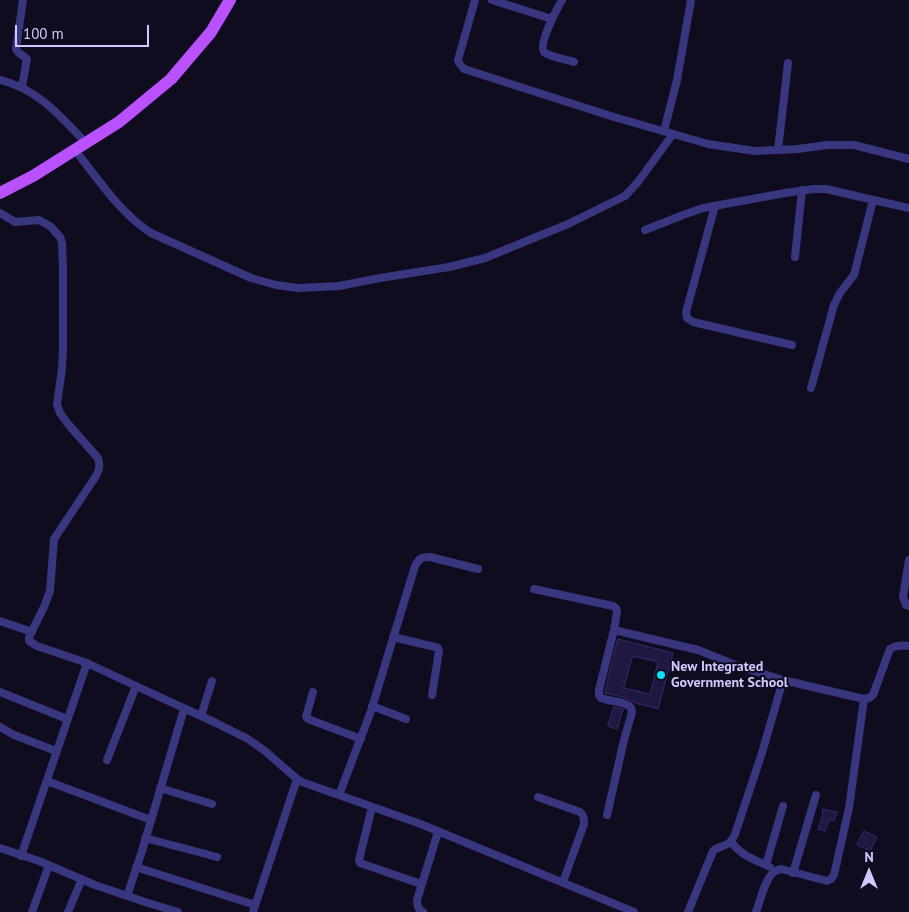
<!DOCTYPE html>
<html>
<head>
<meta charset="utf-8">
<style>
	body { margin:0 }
	#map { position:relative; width:909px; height:912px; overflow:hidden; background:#0f0c1f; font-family:"PT Sans",sans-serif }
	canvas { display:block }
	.north { position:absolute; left:844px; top:847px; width:50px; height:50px; -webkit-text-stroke:4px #0f0c1f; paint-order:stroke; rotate:0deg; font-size:14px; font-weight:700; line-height:20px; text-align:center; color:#cfcaff }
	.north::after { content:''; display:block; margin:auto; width:18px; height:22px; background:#cfcaff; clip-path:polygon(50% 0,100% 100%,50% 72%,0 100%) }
	.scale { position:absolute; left:15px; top:25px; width:134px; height:22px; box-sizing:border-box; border:2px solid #cfcaff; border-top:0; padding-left:6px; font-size:15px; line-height:18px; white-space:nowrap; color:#cfcaff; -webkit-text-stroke:4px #0f0c1f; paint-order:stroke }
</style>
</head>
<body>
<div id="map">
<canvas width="909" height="912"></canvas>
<div class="north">N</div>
<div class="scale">100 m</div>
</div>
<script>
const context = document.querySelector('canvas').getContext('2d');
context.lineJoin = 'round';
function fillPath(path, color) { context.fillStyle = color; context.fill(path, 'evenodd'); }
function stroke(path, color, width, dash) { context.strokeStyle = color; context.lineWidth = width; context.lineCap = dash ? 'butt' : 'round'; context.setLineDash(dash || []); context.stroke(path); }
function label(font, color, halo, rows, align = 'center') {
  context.font = font + ' "PT Sans",sans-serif'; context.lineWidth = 4; context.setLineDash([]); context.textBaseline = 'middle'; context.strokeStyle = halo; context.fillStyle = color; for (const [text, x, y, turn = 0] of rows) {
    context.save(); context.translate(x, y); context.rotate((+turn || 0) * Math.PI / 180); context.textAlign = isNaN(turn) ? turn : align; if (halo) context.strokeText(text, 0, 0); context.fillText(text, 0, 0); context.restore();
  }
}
const building = new Path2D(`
	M618,639L673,653L658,709L635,703L623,697L605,693ZM633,656L658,662L650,694L624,688Z
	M614,707L623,709L617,729L608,726Z
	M823,809L837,812L834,821L829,820L825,831L818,829L822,819Z
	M864,831L877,837L870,851L857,845Z`);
const minor = new Path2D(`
	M475,0L458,60L459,63L464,69L614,117L708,144L755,151L798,149L827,145H854L909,159
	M492,0L552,19
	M562,0C557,9 538,44 544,52C547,56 568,60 574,62
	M0,80C38,89 60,116 86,143
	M22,87L27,59C23,55 18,54 16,49L23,0
	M664,131L677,80L691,0
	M75,150C98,179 119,212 151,233L251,278L276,285L298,288L339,286L380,278L449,267L485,258L568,224L625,196L638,182L673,134
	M778,150L788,63
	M715,206L686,312L687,318L693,322L792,345
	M0,213L15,222L39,220L50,226L60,237L62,243L63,268V348L62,369L57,404L60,413L68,424L98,458C100,465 100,469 96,476L54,539L50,591L44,607L29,637V641L37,646L87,663L136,686L216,723L248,739L265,751L297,779L302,782L418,823L634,912
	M645,230L683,215L703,208L785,193L814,189H826L909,208
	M795,257L802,190
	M811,388L834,305L840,293L854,275L855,271L873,200
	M909,560L903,597L906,605L909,606
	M534,589L613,606L616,608L617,612L614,630L599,690V695L601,698C609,701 620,701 627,705C631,706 631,708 632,712L624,740L607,815
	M0,621L32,632
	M614,630L698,650L738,666L783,680L864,699L869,698L873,695L890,649C896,645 902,645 909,646
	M393,637L435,647L438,648L439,651L432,695
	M0,692L67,719
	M313,692L306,717L308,719L361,739
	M372,706L406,719
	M201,716L212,681
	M0,727L14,735L56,751
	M107,760L136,686
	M47,781L151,820
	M160,788L212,804
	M339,795L371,711L415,566C420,558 421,557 430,557L478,569
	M538,797L580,812C584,816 584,818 584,824L563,882
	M372,807L359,860L360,863L421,884
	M145,838L217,857
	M731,841C739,855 756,860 770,867
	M0,848L39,861L95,885L145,902L178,912
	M21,856L87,663
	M766,865L783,806
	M136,867L255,905
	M793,873L816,795
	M127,896L142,851L184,709
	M32,912L49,865
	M68,912L82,879
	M253,912L297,779
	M423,912C418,910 417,906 417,900L438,832
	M688,912L713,851C718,846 726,847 731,841C731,841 735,835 735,834L762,753L783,680
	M756,912C760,902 765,878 774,872C777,870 778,870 781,869L827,881L831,879L834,875L849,808L864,699`);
const primary = new Path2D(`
	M0,193L33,176L119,122L171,79L211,32L230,0`);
const markers = [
	[661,675,5,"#00e3f5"]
];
const poiNames = [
	["New Integrated",671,667],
	["Government School",671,683]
];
fillPath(building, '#1f1840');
stroke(building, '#352a6d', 1);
stroke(minor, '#37367f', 8);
stroke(primary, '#b951ff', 12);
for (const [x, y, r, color] of markers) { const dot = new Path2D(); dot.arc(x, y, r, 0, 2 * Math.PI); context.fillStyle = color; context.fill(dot); stroke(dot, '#0f0c1f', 2); }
label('bold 14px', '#cfcaff', '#0f0c1f', poiNames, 'left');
</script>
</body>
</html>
